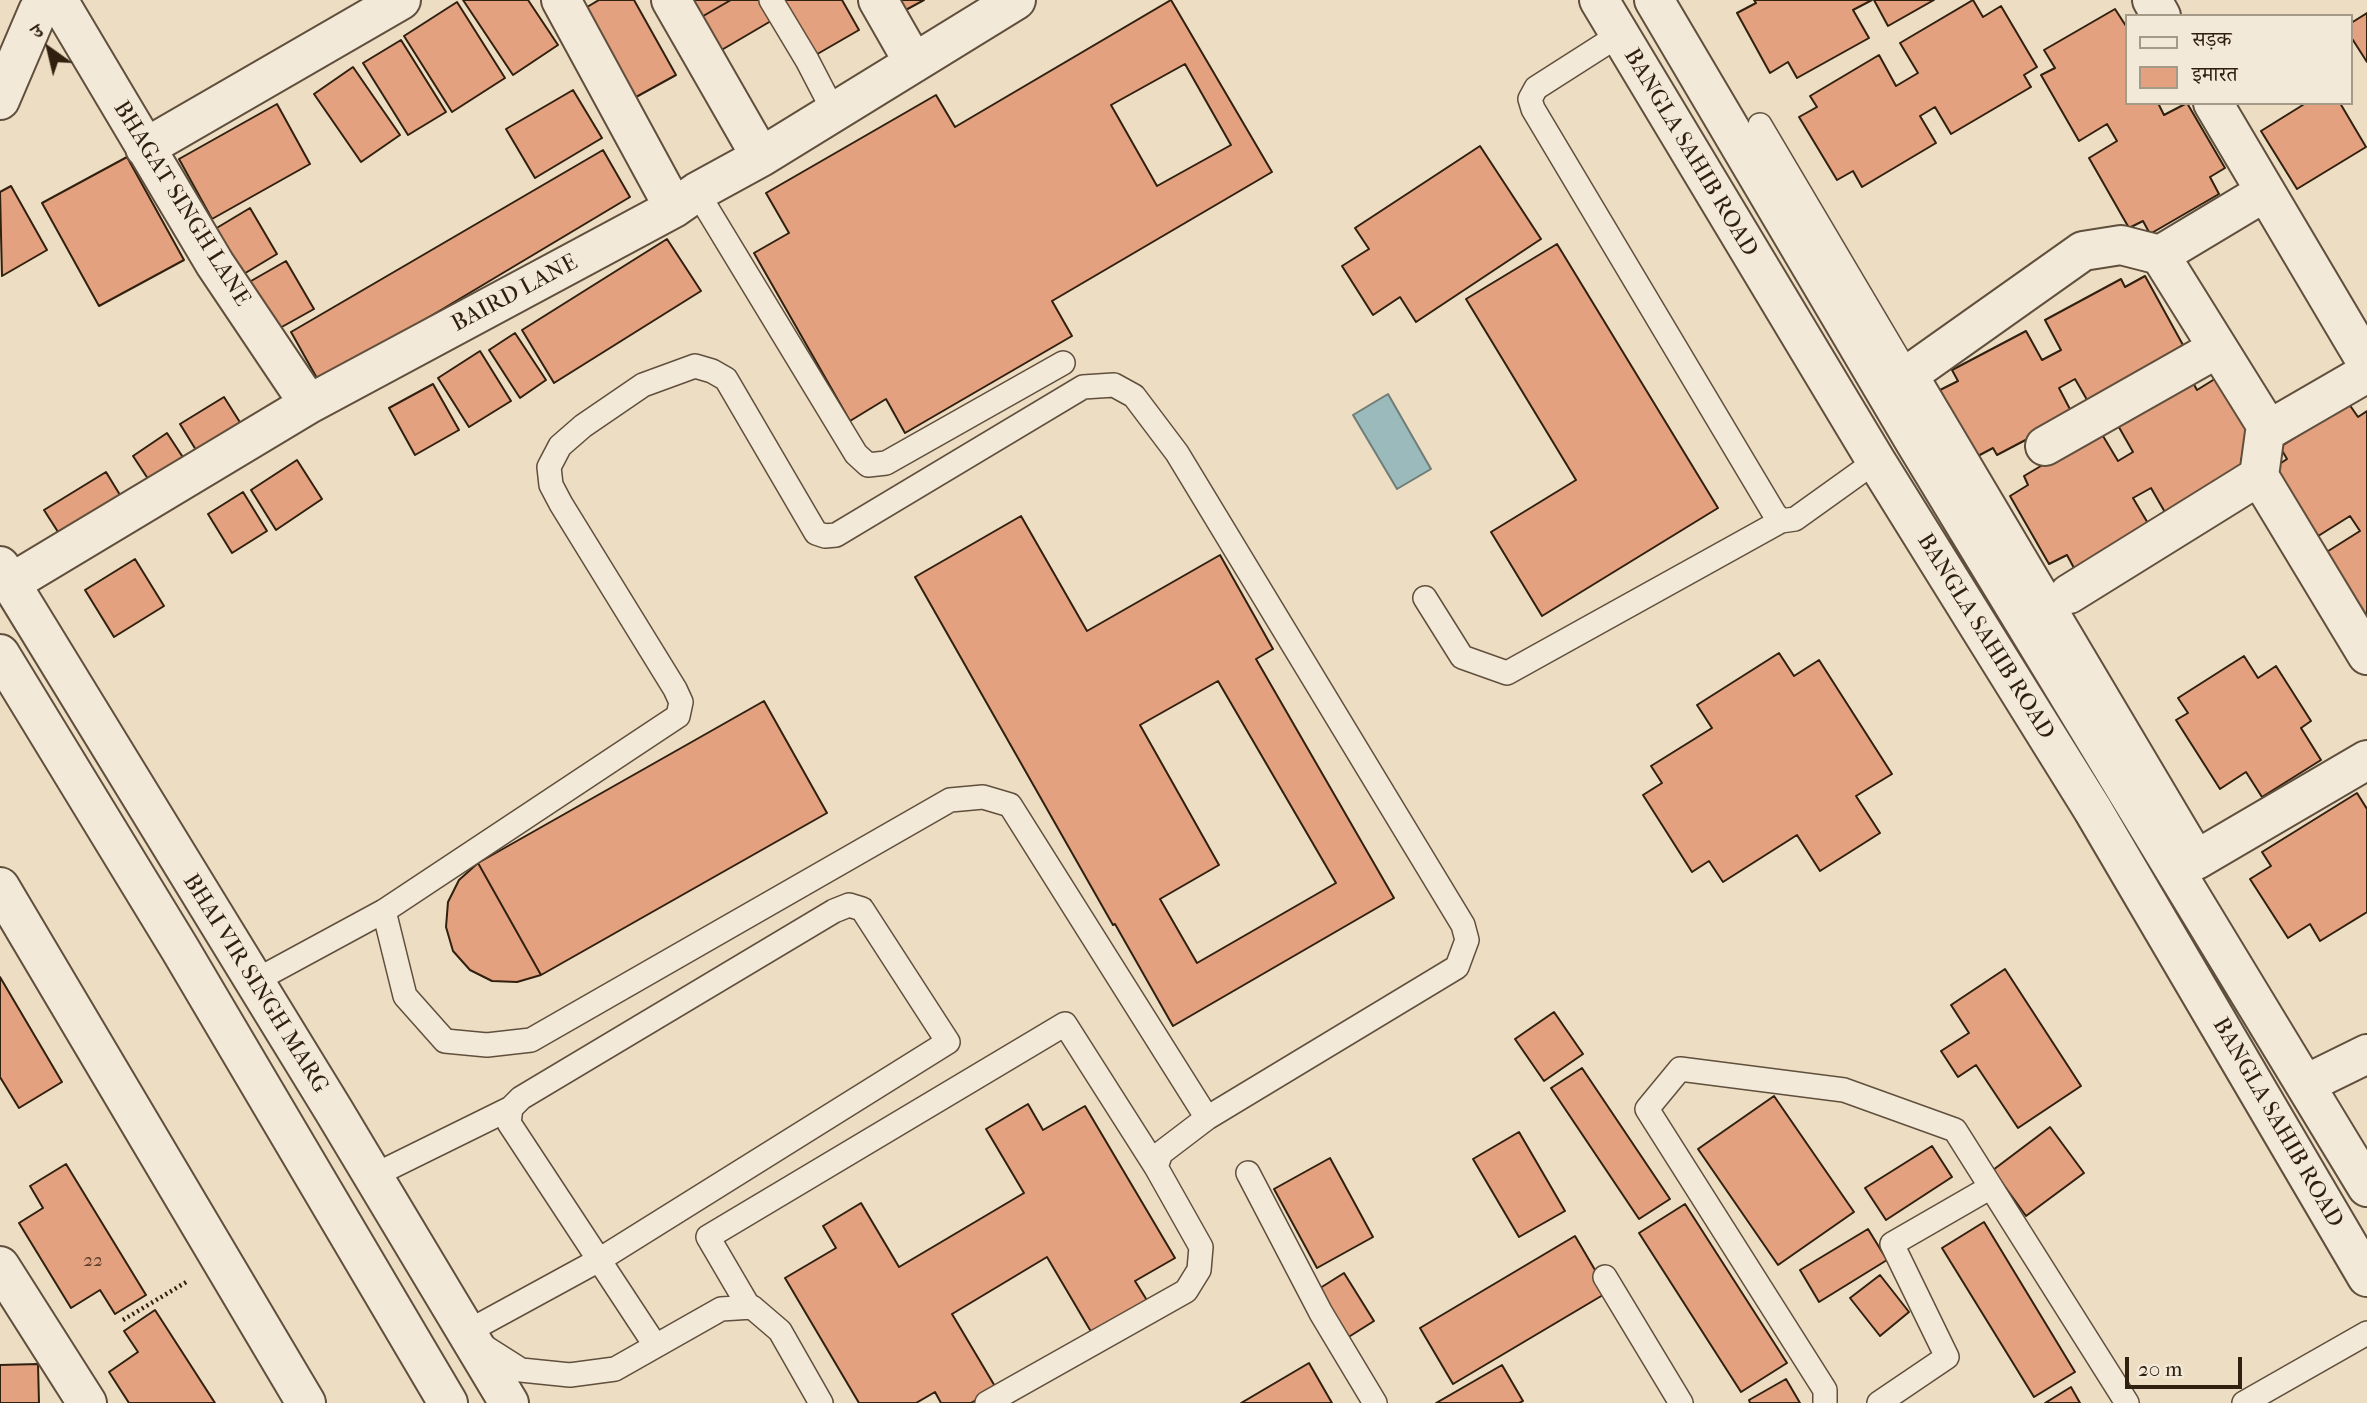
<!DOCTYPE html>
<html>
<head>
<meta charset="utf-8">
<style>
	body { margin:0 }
	#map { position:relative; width:2367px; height:1403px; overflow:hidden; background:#edddc3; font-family:"IM FELL French Canon","Noto Serif Devanagari",serif }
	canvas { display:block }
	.legend { position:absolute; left:2125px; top:14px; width:228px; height:91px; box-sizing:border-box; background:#f3e9d8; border:2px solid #a59988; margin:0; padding:9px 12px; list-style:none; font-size:21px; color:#30200f }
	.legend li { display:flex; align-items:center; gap:14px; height:35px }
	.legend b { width:35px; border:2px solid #a59988 }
	.north { position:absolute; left:14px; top:14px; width:70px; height:70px; -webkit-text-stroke:5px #f3e9d8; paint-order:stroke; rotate:326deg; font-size:19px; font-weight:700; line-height:28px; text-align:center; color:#30200f }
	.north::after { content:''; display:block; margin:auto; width:24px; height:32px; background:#30200f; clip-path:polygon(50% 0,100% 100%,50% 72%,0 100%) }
	.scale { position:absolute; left:2125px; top:1357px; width:117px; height:32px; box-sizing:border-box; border:4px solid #30200f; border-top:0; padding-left:9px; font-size:21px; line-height:24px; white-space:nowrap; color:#30200f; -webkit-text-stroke:5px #f3e9d8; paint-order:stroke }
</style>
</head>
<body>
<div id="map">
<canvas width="2367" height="1403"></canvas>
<ul class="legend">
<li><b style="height:9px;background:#f3e9d8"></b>सड़क</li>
<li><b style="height:19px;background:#e4a17f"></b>इमारत</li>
</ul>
<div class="north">उ</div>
<div class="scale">20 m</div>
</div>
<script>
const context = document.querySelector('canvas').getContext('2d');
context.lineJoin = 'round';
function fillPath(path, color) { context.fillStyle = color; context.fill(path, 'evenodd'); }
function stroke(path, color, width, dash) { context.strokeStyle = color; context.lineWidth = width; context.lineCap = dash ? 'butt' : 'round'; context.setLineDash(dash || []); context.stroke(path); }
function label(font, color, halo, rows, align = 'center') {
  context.font = font + ' "IM FELL French Canon",serif'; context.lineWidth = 5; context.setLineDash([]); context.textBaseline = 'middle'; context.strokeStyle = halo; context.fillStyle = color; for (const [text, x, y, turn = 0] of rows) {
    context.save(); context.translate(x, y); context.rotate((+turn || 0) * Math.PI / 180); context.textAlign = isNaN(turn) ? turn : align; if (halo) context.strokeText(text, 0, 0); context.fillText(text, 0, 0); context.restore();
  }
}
const water = new Path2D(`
	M1388,394L1431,469L1397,489L1353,415Z`);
const building = new Path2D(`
	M463,0H528L558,45L513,75Z
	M599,0H634L676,75L627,102L577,13Z
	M688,0H731L698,19Z
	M731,0H759L771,21L713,55L698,19Z
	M772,0H842L859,30L807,60Z
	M895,0H924L902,12Z
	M1171,0L1272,172L1052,301L1072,336L905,433L886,399L850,421L754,253L789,233L766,193L936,95L955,127ZM1185,64L1231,145L1157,186L1111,105Z
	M1754,0H1872L1853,10L1869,38L1797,78L1788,62L1770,73L1737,13L1756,3Z
	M1874,0H1934L1888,26Z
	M1973,0L1983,17L2001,6L2037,67L2024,75L2031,87L1951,134L1935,107L1920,116L1936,143L1862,187L1853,171L1837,180L1799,117L1817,107L1810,96L1879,55L1896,86L1918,73L1900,43Z
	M457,2L505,78L452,112L404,36Z
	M2115,9L2126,26L2127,25V103H2158L2164,115L2187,103L2225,168L2210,177L2219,194L2150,234L2143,221L2129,228L2089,158L2117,141L2107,124L2079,141L2041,75L2055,68L2044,50Z
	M2367,13V62L2351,37V23Z
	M401,40L446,112L408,135L363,63Z
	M353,67L400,135L361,162L314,94Z
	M573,90L602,138L535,178L506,129Z
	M2306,103H2340L2366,147L2297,189L2261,131Z
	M277,104L310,164L212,219L179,159Z
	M1480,146L1541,239L1416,322L1400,297L1373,315L1342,266L1369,249L1355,228Z
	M603,150L630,197L364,356L318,380L291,332Z
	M127,157L184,260L99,306L42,203Z
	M11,186L47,250L2,276L0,192Z
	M250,208L277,254L242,275L215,229Z
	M667,239L701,291L554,383L522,330Z
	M1557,244L1718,508L1542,616L1491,532L1576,480L1466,299Z
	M286,261L314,309L271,333L244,285Z
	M2145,276L2183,345L2170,353L2173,360L2090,405L2075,379L2059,388L2073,415L1997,455L1993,448L1976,457L1940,390L1958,381L1952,370L2026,331L2042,360L2061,350L2045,320L2121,279L2125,287Z
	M515,333L546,380L520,398L489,350Z
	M480,351L511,401L469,427L438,378Z
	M2218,377L2259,448L2241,459L2246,468L2166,514L2151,488L2133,498L2149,525L2074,568L2067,555L2049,564L2010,496L2028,485L2024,476L2100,431L2118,461L2133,452L2116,422L2191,379L2197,390Z
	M433,384L459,430L415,455L389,408Z
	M224,397L248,435L204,463L180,424Z
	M2349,404L2358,417L2367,411V621L2325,553L2360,531L2350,516L2315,538L2272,469L2287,459L2280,447Z
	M167,433L188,465L154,488L133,456Z
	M297,460L322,499L276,530L251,490Z
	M106,472L128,508L67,546L44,510Z
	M243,492L267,531L232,553L208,514Z
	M1021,516L1087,631L1220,555L1273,649L1256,659L1394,898L1173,1026L1115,924L1113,925L915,577ZM1218,681L1336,883L1197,963L1160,899L1219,865L1140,725Z
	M135,559L164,606L114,637L85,590Z
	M1779,653L1794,676L1819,660L1892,774L1856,796L1880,833L1820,871L1797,835L1723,882L1709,861L1692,872L1643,795L1662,783L1651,766L1712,728L1697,705Z
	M2244,656L2258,678L2276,666L2311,721L2301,728L2321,760L2262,797L2246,772L2220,789L2176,720L2188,713L2178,698Z
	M764,701L827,813L541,975L478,863Z
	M2357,793L2367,809V912L2320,941L2310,924L2288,938L2250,879L2271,866L2262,852Z
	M478,863L541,975L517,982L492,981L470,970L453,951L446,927L448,902L459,880Z
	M2005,969L2081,1086L2018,1128L1976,1065L1958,1077L1941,1051L1969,1033L1951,1005Z
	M0,977L62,1082L19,1108L0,1077Z
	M1554,1012L1583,1054L1544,1081L1515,1039Z
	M1582,1068L1670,1199L1639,1219L1551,1088Z
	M1774,1096L1854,1212L1778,1265L1698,1149Z
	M1028,1104L1043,1130L1085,1106L1175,1258L1135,1281L1148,1302L1093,1335L1047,1257L952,1314L996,1388L971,1403H941L935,1392L916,1403H859L785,1278L836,1248L823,1226L861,1203L899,1267L1024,1193L986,1129Z
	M2050,1127L2084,1173L2026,1216L1993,1170Z
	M1519,1132L1565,1211L1519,1237L1473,1159Z
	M1932,1146L1952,1177L1886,1220L1865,1188Z
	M1330,1158L1373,1237L1317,1268L1274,1189Z
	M66,1164L146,1295L115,1314L100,1290L71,1308L19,1223L43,1208L30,1186Z
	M1685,1204L1787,1363L1741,1392L1639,1233Z
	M1984,1222L2075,1372L2034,1397L1942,1248Z
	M1868,1229L1887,1260L1819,1302L1800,1270Z
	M1575,1236L1608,1292L1453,1384L1420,1328Z
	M1344,1273L1374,1321L1347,1338L1317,1290Z
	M1880,1275L1909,1312L1880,1336L1850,1298Z
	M155,1310L215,1403H129L109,1372L138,1352L124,1331Z
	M1309,1363L1332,1403H1241Z
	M38,1364L39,1403H0V1365Z
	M1502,1365L1523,1401L1519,1403H1436Z
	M1786,1379L1800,1403H1750L1749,1400Z
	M2071,1387L2080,1403H2045Z`);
const path = new Path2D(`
	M123,1320L188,1281`);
const service = new Path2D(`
	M771,0L807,60L834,112
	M1619,35L1536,88L1530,99L1533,109L1774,513L1781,521L1795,519L1876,461
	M1760,125L1908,375
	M697,192L856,454L868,465L886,463L1063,363
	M1425,598L1462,657L1507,673L1781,521
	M384,911L405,996L445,1041L487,1045L531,1040L950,800L983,797L1010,805L1207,1118
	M253,982L384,911L678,716L681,702L675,689L561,504L551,485L549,467L560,446L583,426L643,385L695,366L712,371L726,379L816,533L825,536L836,535L1083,387L1114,385L1134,396L1177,453L1463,925L1467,940L1457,967L1207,1118L1161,1153L1156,1167L1201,1247L1199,1270L1186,1291L987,1403
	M1248,1173L1321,1313L1375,1403
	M373,1176L511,1108
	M1605,1277L1681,1403
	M749,1307L708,1237L1065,1024L1156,1167
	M467,1332L599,1260L948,1042L862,909L849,905L834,911L521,1098L511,1108L509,1123L655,1345
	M480,1344L521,1370L570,1375L615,1369L721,1309L752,1307L780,1331L821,1403
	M1825,1403V1390L1647,1109L1680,1069L1844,1090L1955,1130L2127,1403
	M1879,1403L1947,1357L1892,1244L1991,1187
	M2244,1403L2367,1333`);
const minor = new Path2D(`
	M58,0L215,264L309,404
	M561,0L674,208
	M671,0L761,157
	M878,0L914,63
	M2152,0L2161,16
	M0,100L38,11L46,0
	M2213,103L2367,363
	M145,148L401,0
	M2265,192L2160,255L2121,245L2083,251L1908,375L2196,860L2367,760
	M2160,255L2269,430
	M2367,373L2265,432L2259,476L2367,655
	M2045,446L2218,348
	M11,583L309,404L674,208L697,192L761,157L1016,0
	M2069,594L2259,476
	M0,887L306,1403
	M2306,1084L2367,1054
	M0,1266L87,1403`);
const tertiary = new Path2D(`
	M1599,0L1876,461L2093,810L2367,1277
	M1654,0L1915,442L2367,1187
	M0,566L334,1111L509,1403
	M0,654L180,949L448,1403`);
const numberNames = [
	["22",93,1261]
];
const streetNames = [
	["BANGLA SAHIB ROAD",1690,153,59],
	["BHAGAT SINGH LANE",181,204,58],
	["BAIRD LANE",515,294,-28],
	["BANGLA SAHIB ROAD",1985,637,58],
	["BHAI VIR SINGH MARG",255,984,58],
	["BANGLA SAHIB ROAD",2277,1123,60]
];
fillPath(water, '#9bbabb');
stroke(water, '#707c76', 2);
fillPath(building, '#e4a17f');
stroke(building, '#30200f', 2);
stroke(service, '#5f4f3c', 26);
stroke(minor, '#5f4f3c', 42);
stroke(tertiary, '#5f4f3c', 42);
stroke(path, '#30200f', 4.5, [2, 3.5]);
stroke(service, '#f3e9d8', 23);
stroke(minor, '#f3e9d8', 38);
stroke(tertiary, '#f3e9d8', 38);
label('19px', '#5d402b', null, numberNames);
label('23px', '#30200f', '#f3e9d8', streetNames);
</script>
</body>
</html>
